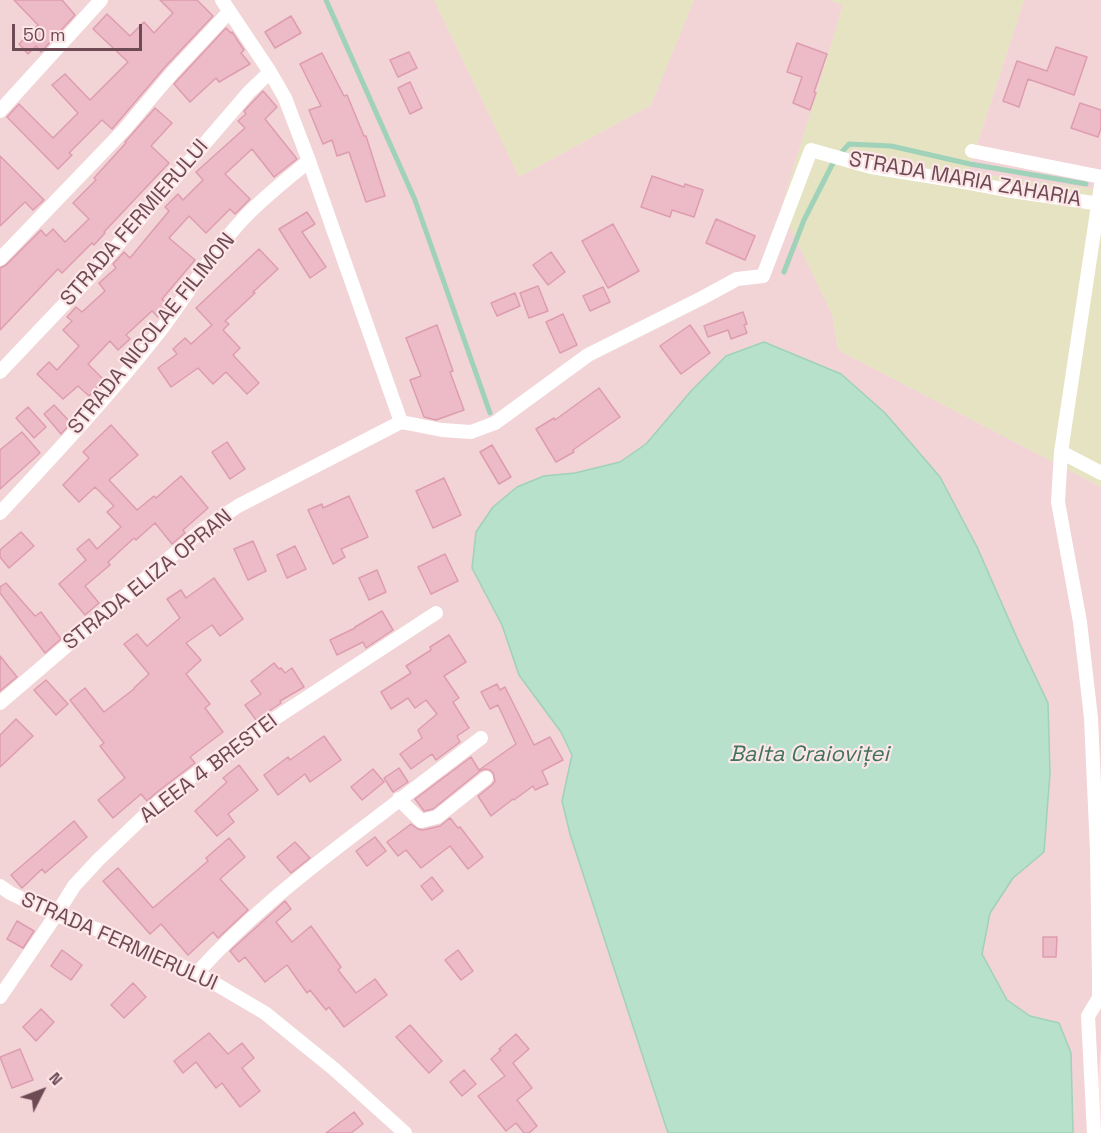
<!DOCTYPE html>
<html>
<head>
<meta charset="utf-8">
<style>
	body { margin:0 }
	#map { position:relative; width:1101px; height:1133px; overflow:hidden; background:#fae1e2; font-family:"Space Grotesk",sans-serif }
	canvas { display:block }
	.north { position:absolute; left:12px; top:1061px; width:60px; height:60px; -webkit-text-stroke:4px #fde6e7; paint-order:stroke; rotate:48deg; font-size:16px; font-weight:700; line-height:24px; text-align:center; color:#6e4a55 }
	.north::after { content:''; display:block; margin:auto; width:21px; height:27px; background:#6e4a55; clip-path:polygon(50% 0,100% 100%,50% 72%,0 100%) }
	.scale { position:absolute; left:12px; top:24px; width:130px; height:27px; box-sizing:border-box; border:3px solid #6e4a55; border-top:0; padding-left:8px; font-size:18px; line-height:21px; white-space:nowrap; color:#6e4a55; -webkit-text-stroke:4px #fde6e7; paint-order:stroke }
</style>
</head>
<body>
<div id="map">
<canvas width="1101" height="1133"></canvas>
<div class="north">N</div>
<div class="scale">50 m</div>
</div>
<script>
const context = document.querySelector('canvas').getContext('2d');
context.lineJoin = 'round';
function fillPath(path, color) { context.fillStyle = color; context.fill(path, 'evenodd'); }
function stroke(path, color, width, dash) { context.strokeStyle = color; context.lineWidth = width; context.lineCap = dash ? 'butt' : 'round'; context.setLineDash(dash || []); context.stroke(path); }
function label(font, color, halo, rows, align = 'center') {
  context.font = font + ' "Space Grotesk",sans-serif'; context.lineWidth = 4.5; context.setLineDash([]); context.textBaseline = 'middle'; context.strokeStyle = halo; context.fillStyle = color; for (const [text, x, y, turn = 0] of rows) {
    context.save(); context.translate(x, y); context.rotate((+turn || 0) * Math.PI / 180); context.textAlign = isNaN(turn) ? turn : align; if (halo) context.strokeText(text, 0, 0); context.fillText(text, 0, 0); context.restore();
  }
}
const residential = new Path2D(`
	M0,0H434L519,177L651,105L694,0H830L843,5L781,209L832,314L838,350L1101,487V1048L1093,1133H0Z
	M1024,0H1101V190L968,173Z`);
const green = new Path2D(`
	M434,0H694L651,105L519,177Z
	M830,0H1024L968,172L1101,190V487L838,350L832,314L781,209L843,5Z`);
const water = new Path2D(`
	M764,342L841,374L885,413L940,477L977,547L1017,638L1048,703L1050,773L1044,852L1013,878L990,913L982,954L1007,1000L1030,1016L1059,1023L1071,1053L1073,1133H668L570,834L562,801L572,755L561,732L519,675L502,625L472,568L476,532L493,507L517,487L544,476L575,473L620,462L646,444L692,390L726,356Z`);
const stream = new Path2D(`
	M326,0L415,200L490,413
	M784,272L804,220L834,161L849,144L891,146L970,164L1086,184`);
const building = new Path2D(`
	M14,0H62L75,15L41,52L36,46L28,54L19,44L38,25Z
	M160,0H197L213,16L165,67L112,129L102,120L69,153L72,155L58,169L7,117L19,104L53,138L78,113L52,85L65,74L90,100L128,62L93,29L107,14L130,36L144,22L154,33L173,13Z
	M291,16L301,33L275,48L265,32Z
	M226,28L231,33L232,32L244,50L241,53L250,64L219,82L216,78L190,102L174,84Z
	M797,43L827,54L814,92L816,93L810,110L793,103L802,77L787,72Z
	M1056,47L1087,57L1074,95L1028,79L1019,107L1003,101L1017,61L1047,71Z
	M409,52L417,68L398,77L390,60Z
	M322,53L344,96L347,95L364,136H366L385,196L366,202L349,152L337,156L332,140L323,144L309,110L321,106L300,64Z
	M410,82L422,108L410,114L398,88Z
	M263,91L277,107L265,119L297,159L274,177L252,149L225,174L250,199L235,214L230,209L206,233L189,216L169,238L195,260L162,299L168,305L158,317L152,311L126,335L130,339L118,350L110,341L88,364L104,380L89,396L78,386L63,399L37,374L49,362L57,370L79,346L63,330L72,321L67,317L76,307L82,312L105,291L99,283L116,268L113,264L124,252L130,258L169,211L165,207L178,194L183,200L203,180L196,172L245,128L238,121L246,114L244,111Z
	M1080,103L1101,110V128L1098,137L1071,128Z
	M155,108L172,123L151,146L169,163L104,232L105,233L94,245L92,243L62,273L58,269L0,330V268L6,265L41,230L46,236L53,229L65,242L89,219L73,203L96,180L94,178L126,143L125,142Z
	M0,156L44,200L33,210L25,202L0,226Z
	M652,176L684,187L685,184L703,190L694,217L672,210L670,217L641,207Z
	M307,212L315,224L302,232L326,267L310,278L279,229Z
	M716,219L755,236L745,260L706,243Z
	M613,224L639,271L608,288L582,241Z
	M259,249L278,269L253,292L255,293L225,321L229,324L223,330L240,348L233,355L259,383L247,394L226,372L213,384L198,368L171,387L158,368L177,354L173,349L185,338L191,344L212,325L196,308Z
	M551,252L565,272L548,285L533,265Z
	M538,286L548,311L529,318L520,293Z
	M603,287L610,302L590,311L583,296Z
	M515,293L520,306L497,316L491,303Z
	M743,312L747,324L744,325L747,333L731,339L728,330L708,337L704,326Z
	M563,314L577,345L560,353L546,322Z
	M437,325L453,371L450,372L464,410L436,420L424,417L410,380L421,376L406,338Z
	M690,325L710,353L681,374L660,346Z
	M599,388L620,417L573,450L574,452L556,462L536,429L554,418L555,420Z
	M54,405L71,423L61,434L44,414Z
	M28,407L46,427L34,438L16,418Z
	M111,425L138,455L109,480L137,510L154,496L156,498L181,476L208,508L183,530L185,533L172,544L155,523L136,540L134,538L108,562L110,565L85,586L99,603L85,615L59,584L86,560L77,549L89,539L97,549L121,527L107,512L114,506L95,487L79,502L63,485L89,458L83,452Z
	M22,432L40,453L0,489V450Z
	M227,442L245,469L230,479L212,452Z
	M492,445L511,477L499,484L480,452Z
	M444,478L461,515L433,528L416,491Z
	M349,496L368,537L341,549L345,557L333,564L308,510L322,504L323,508Z
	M21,532L34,546L9,568L0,557V550Z
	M253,541L266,571L248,580L234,549Z
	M295,546L306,569L287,578L277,555Z
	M445,554L458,581L431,594L418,567Z
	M377,570L386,592L369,600L359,578Z
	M214,578L243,619L220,636L212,625L186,643L201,660L186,674L210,704L205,708L223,732L190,757L195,763L156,793L147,801L141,794L113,818L98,800L125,778L100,746L104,743L70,700L85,688L104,712L134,689V688L149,674L124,644L137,634L147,646L180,618L167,599L181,590L186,598Z
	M6,583L35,616L41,612L61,639L45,653L0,593V587Z
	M382,611L393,630L366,648L363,642L337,655L330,640L355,628V627Z
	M449,635L466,662L444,676L459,698L453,702L469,728L457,736L460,742L436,760L432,754L411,769L400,754L422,738L418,730L437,714L426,700L415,708L408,698L391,709L381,692L411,673L406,666L431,650L430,647Z
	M0,656L17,677L0,691Z
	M274,663L279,669L281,668L285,673L292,668L304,687L280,701L281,703L256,720L245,705L261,694L251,681Z
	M46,680L68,704L56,715L34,690Z
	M497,684L500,690L505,687L534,745L550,737L563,760L542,771L548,784L535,790L533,786L514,800L513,799L491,816L478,796L492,785L495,781L493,773L490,770L485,769L480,771L433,809L424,811L415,799L471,757L479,770L516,744L498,705L490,709L481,692Z
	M16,719L33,736L0,767V735Z
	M324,736L341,760L310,782L305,774L278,795L264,775L288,757L290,760Z
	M239,765L258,790L228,814L234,822L217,836L195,811L227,782L223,778Z
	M399,768L408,782L393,792L384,778Z
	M373,769L384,782L362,800L351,787Z
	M450,818L458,828L460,827L483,857L468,869L450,846L421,868L406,850L398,856L387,842L411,824L418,829L423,830L440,826Z
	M74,821L87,837L45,873L42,869L22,888L11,875Z
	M375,837L386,851L367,866L356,851Z
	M229,838L245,857L220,879L248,910L218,938L213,932L188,955L161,924L150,934L103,881L118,868L153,908L208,861L206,858Z
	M295,842L310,858L291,873L277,857Z
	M432,877L443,891L432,900L421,886Z
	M285,901L291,909L276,922L292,942L311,926L341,967L338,970L356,993L375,979L387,995L344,1027L329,1007L326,1010L310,990L307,993L287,965L265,982L245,957L239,962L230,951Z
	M17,921L34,931L23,948L7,939Z
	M1043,937H1057L1056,957H1043Z
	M62,950L82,965L71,980L51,966Z
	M458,950L473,971L461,980L445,960Z
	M133,983L146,997L124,1018L111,1005Z
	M41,1009L54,1022L36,1041L23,1027Z
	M410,1025L442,1061L429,1073L396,1037Z
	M209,1033L228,1054L242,1043L254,1058L242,1068L260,1091L240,1107L222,1083L216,1088L196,1062L183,1073L174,1061Z
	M516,1034L529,1049L513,1063L532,1088L517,1100L537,1126L529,1133H524L516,1123L506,1131L478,1096L505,1076L491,1059L501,1050L499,1049Z
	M20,1049L33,1080L12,1088L0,1057Z
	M464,1070L476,1084L462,1096L450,1082Z
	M354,1112L363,1124L351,1133H326Z`);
const minor = new Path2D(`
	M222,0L270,72L285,98L309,161L401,422
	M0,111L101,0
	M972,151L1101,177
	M0,259L124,130L172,73L229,12
	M0,372L90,277L249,92L270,72
	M1061,452L1101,473
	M0,513C55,454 110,395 160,331C188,294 212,252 244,218C264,197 287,179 309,161
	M0,703L202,530L238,506L401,422L442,430L471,432L495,423L588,355L702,298L737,279L763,276L811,150L871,167L965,182L1012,191L1101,204
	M399,799L421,821L437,817L486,778
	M0,886L10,893L56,915L99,930L197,973L265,1013L334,1069L405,1133
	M197,973C244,921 296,879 351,837C394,804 437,771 481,738
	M0,997L56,915L74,886L98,860L161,800L236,744L436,613
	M1094,1133L1088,1016L1099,998V979L1097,851L1091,718L1080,622L1058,502L1061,452L1101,185`);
const streetNames = [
	["STRADA MARIA ZAHARIA",965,180,10],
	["STRADA FERMIERULUI",135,223,-49],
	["STRADA NICOLAE FILIMON",152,334,-51],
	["STRADA ELIZA OPRAN",148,580,-39],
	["ALEEA 4 BRESTEI",209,769,-37],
	["STRADA FERMIERULUI",119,942,24]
];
const waterNames = [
	["Balta Craioviței",809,755]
];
fillPath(residential, '#f2d3d6');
fillPath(green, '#e5e3c1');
fillPath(water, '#b7e1cb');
stroke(water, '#9fd2b8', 1.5);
stroke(stream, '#9fd2b8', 5);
fillPath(building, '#edbbc8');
stroke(building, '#de9daf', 1.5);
stroke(minor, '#fff', 14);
label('21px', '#6e4a55', '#fde6e7', streetNames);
label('italic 22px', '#40735a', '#fde6e7', waterNames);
</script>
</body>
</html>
